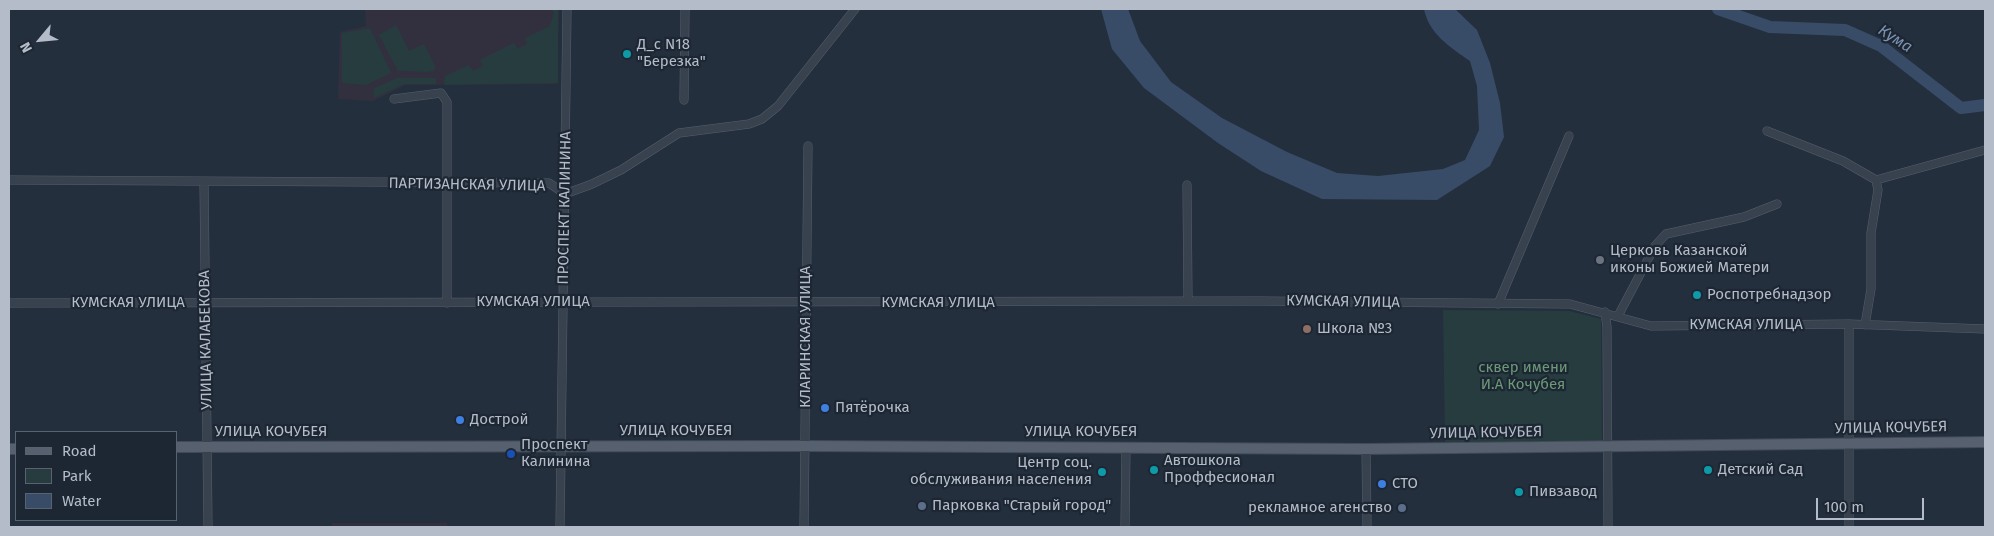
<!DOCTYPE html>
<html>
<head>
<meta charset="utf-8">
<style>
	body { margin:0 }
	#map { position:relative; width:1994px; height:536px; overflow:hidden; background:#242f3e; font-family:"Fira Sans",sans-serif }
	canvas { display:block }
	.frame { position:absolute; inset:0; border:10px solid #b4bcc9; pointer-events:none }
	.legend { position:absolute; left:15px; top:431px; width:162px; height:90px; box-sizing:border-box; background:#1d2633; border:1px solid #59626f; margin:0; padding:6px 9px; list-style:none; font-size:15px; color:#b4bcc9 }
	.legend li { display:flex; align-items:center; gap:10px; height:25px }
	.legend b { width:25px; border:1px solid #59626f }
	.north { position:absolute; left:15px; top:15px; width:50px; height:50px; -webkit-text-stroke:4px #1d2633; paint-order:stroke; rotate:242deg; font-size:14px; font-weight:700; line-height:20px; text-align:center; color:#b4bcc9 }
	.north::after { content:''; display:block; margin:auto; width:18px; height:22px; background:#b4bcc9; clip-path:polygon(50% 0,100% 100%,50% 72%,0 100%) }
	.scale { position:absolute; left:1816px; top:498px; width:108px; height:22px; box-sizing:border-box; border:2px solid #b4bcc9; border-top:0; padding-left:6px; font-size:15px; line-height:18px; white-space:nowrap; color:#b4bcc9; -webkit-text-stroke:4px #1d2633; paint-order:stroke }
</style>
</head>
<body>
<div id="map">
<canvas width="1994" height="536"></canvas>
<div class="frame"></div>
<ul class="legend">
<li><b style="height:6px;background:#56606e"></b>Road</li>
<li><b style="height:14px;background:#263c3f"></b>Park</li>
<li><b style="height:14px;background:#394c67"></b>Water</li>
</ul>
<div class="north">N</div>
<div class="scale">100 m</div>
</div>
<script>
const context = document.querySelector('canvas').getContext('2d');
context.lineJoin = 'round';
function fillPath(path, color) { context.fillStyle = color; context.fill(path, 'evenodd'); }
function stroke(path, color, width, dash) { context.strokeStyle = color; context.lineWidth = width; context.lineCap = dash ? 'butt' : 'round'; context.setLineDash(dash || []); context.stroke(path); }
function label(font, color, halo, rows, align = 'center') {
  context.font = font + ' "Fira Sans",sans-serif'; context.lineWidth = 4.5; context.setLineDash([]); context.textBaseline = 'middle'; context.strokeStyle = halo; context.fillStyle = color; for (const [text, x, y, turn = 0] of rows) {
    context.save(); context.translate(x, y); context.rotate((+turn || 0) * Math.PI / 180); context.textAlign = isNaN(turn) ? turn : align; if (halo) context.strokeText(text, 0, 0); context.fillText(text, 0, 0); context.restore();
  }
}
const medical = new Path2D(`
	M365,9H559L557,84L405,85L373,101L338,99L340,32L366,26Z
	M332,523H447V527H332Z`);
const green = new Path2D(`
	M552,9H558V83L444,85L445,76L469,65L473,71L483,66L480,60L514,43L517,49L527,44L525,38L550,26L554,13Z
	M396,25L409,51L424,44L435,66L434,70L429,72L398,71L379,35Z
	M370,28L391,73L366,85L342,83V33Z
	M397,78H436V84H404L374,98L373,89Z
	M1443,310L1569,311L1601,319L1602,441L1445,443Z`);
const water = new Path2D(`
	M1101,9H1128L1140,41L1171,82L1222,118L1287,152L1337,173L1378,176L1443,169L1465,160L1479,130L1477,86L1470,61C1450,47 1429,34 1424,9H1455L1477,30L1490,63L1500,103L1504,137L1490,166L1437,200L1322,199L1261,171L1218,143L1144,88L1112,49Z`);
const river = new Path2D(`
	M1718,9L1770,27L1845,30L1881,46L1961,108L1985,105`);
const minor = new Path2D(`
	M394,99L441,93L447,102V303
	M684,100L685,9
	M1767,131L1843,161L1876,180L1985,150
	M9,180L549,183L565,194L592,184L621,170L679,133L749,124L762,119L778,106L855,9
	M204,182L208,527
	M1187,185L1188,301
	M9,303L1260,301L1570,304L1651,326L1849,324L1985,329
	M1498,304L1569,136
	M1605,312L1607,327L1608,527
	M1618,316L1655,246L1666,234L1744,217L1777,204
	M1849,324V527
	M1865,325L1871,289V233L1878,190L1876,180
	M1366,449L1367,527
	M560,527L567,9
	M804,527L808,146
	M1125,527L1126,447`);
const major = new Path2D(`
	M176,447L805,446L1366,449L1985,442
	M9,449H16`);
const markers = [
	[627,54,5,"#0f9aa8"],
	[1600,260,5,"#6b7280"],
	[1697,295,5,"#0f9aa8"],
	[1307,329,5,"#8d6e63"],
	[825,408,5,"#3f7fe0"],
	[460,420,5,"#3f7fe0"],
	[511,454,5,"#1a4fb4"],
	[1154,470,5,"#0f9aa8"],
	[1708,470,5,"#0f9aa8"],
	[1102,472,5,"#0f9aa8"],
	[1382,484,5,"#3f7fe0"],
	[1519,492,5,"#0f9aa8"],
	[922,506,5,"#5c6f8a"],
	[1402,508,5,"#5c6f8a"]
];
const poiNames = [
	["Д_с N18",637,45],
	["\"Березка\"",637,62],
	["Церковь Казанской",1610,251],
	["иконы Божией Матери",1610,268],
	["Роспотребнадзор",1707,295],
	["Школа №3",1317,329],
	["Пятёрочка",835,408],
	["Дострой",470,420],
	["Проспект",521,445],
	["Калинина",521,462],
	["Автошкола",1164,461],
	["Проффесионал",1164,478],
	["Центр соц.",1092,463,"right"],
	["обслуживания населения",1092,480,"right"],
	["Детский Сад",1718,470],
	["СТО",1392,484],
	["Пивзавод",1529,492],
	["Парковка \"Старый город\"",932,506],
	["рекламное агенство",1392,508,"right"]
];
const streetNames = [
	["ПАРТИЗАНСКАЯ УЛИЦА",467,185,1],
	["ПРОСПЕКТ КАЛИНИНА",565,208,-89],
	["КУМСКАЯ УЛИЦА",533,302],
	["КУМСКАЯ УЛИЦА",1343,302,1],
	["КУМСКАЯ УЛИЦА",128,303],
	["КУМСКАЯ УЛИЦА",938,303],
	["КУМСКАЯ УЛИЦА",1746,325],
	["КЛАРИНСКАЯ УЛИЦА",806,337,-90],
	["УЛИЦА КАЛАБЕКОВА",206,340,-91],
	["УЛИЦА КОЧУБЕЯ",1891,428,-1],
	["УЛИЦА КОЧУБЕЯ",676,431],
	["УЛИЦА КОЧУБЕЯ",271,432],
	["УЛИЦА КОЧУБЕЯ",1081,432],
	["УЛИЦА КОЧУБЕЯ",1486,433,-1]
];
const parkNames = [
	["сквер имени",1523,368],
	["И.А Кочубея",1523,385]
];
const waterNames = [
	["Кума",1895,39,33]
];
fillPath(medical, '#32303f');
fillPath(green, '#263c3f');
fillPath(water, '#394c67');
stroke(river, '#394c67', 12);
stroke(minor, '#565f6c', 9);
stroke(major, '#414a57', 12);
stroke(minor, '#38414e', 8);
stroke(major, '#56606e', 10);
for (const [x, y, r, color] of markers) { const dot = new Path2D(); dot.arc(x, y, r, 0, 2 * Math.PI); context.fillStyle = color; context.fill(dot); stroke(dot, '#1d2633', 2); }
label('15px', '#b4bcc9', '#1d2633', poiNames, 'left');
label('15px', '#b4bcc9', '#1d2633', streetNames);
label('15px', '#6b9a76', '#1d2633', parkNames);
label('italic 16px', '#7c92b1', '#1d2633', waterNames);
</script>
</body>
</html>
